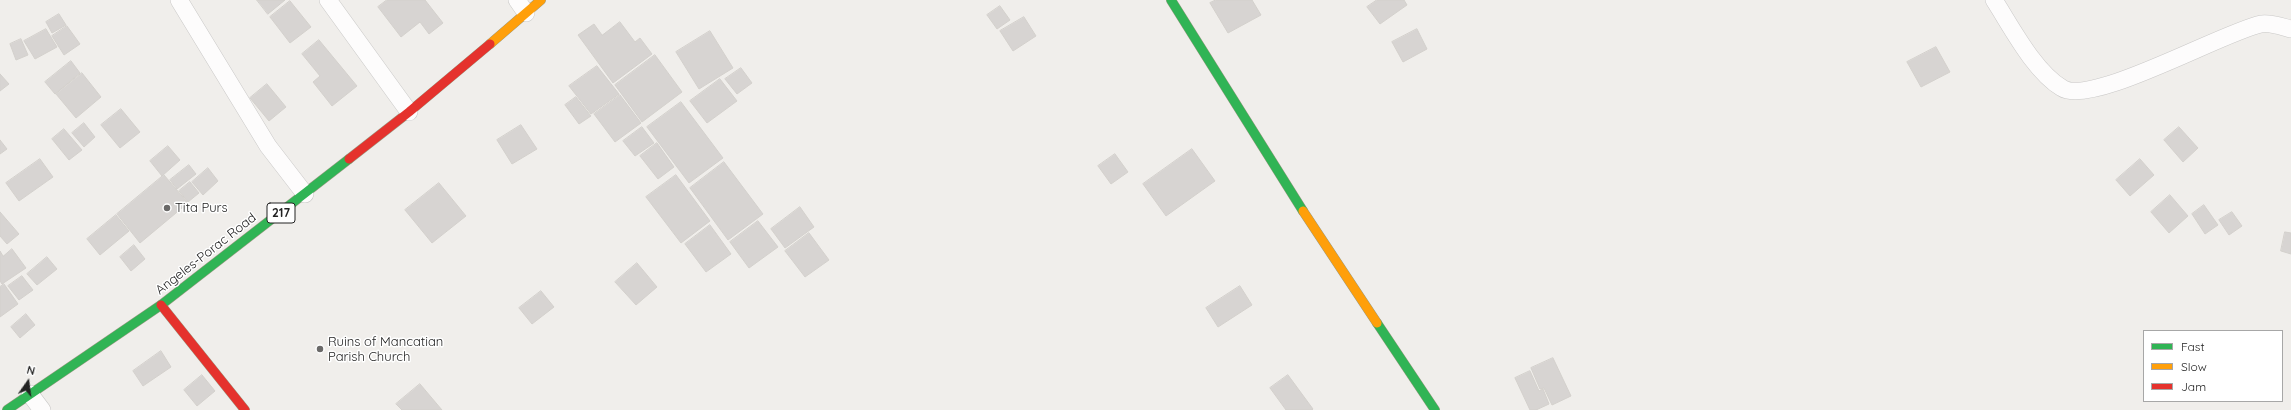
<!DOCTYPE html>
<html>
<head>
<meta charset="utf-8">
<style>
	body { margin:0 }
	#map { position:relative; width:2291px; height:410px; overflow:hidden; background:#f0eeeb; font-family:Quicksand,sans-serif }
	canvas { display:block }
	.legend { position:absolute; left:2143px; top:330px; width:140px; height:72px; box-sizing:border-box; background:#fff; border:1px solid #a7a7a7; margin:0; padding:5px 7px; list-style:none; font-size:12px; color:#222 }
	.legend li { display:flex; align-items:center; gap:8px; height:20px }
	.legend b { width:20px; border:1px solid #a7a7a7 }
	.north { position:absolute; left:8px; top:362px; width:40px; height:40px; -webkit-text-stroke:3px #fff; paint-order:stroke; rotate:14deg; font-size:11px; font-weight:700; line-height:16px; text-align:center; color:#222 }
	.north::after { content:''; display:block; margin:auto; width:14px; height:18px; background:#222; clip-path:polygon(50% 0,100% 100%,50% 72%,0 100%) }
</style>
</head>
<body>
<div id="map">
<canvas width="2291" height="410"></canvas>
<ul class="legend">
<li><b style="height:5px;background:#30b455"></b>Fast</li>
<li><b style="height:5px;background:#ff9f0a"></b>Slow</li>
<li><b style="height:5px;background:#e5322d"></b>Jam</li>
</ul>
<div class="north">N</div>
</div>
<script>
const context = document.querySelector('canvas').getContext('2d');
context.lineJoin = 'round';
function fillPath(path, color) { context.fillStyle = color; context.fill(path, 'evenodd'); }
function stroke(path, color, width, dash) { context.strokeStyle = color; context.lineWidth = width; context.lineCap = dash ? 'butt' : 'round'; context.setLineDash(dash || []); context.stroke(path); }
function label(font, color, halo, rows, align = 'center') {
  context.font = font + ' Quicksand,sans-serif'; context.lineWidth = 3; context.setLineDash([]); context.textBaseline = 'middle'; context.strokeStyle = halo; context.fillStyle = color; for (const [text, x, y, turn = 0] of rows) {
    context.save(); context.translate(x, y); context.rotate((+turn || 0) * Math.PI / 180); context.textAlign = isNaN(turn) ? turn : align; if (halo) context.strokeText(text, 0, 0); context.fillText(text, 0, 0); context.restore();
  }
}
const building = new Path2D(`
	M257,0H285L268,14Z
	M387,0H425L443,23L429,34L420,22L401,37L378,7Z
	M1216,0H1252L1261,15L1228,33L1210,3Z
	M1377,0H1404L1407,5L1380,24L1367,7Z
	M290,1L311,27L290,43L270,17Z
	M1000,6L1010,20L997,29L987,15Z
	M59,14L66,25L52,33L46,22Z
	M1024,17L1036,36L1013,51L1000,31Z
	M620,22L635,42L640,38L652,54L613,83L578,35L594,24L602,35Z
	M67,26L80,44L64,55L52,36Z
	M46,29L57,47L35,59L24,41Z
	M1417,29L1427,49L1403,62L1392,42Z
	M710,31L733,68L699,89L676,52Z
	M21,39L28,55L16,60L10,44Z
	M319,40L357,86L332,106L313,82L320,76L302,54Z
	M1936,47L1950,72L1921,87L1907,62Z
	M655,55L682,92L642,122L615,85Z
	M71,61L80,73L55,94L45,82Z
	M597,66L619,94L591,114L569,86Z
	M741,68L752,83L737,94L725,79Z
	M82,73L101,97L76,118L56,94Z
	M0,74L9,84L0,91Z
	M720,79L737,101L707,123L690,101Z
	M267,84L286,107L269,121L250,98Z
	M620,95L641,123L615,142L594,114Z
	M576,97L591,116L579,124L565,105Z
	M681,102L723,158L689,183L647,127Z
	M121,109L140,132L120,148L101,125Z
	M84,123L95,137L84,147L72,133Z
	M521,125L537,149L512,164L497,140Z
	M642,127L654,143L635,156L623,141Z
	M2179,127L2198,148L2183,162L2164,140Z
	M64,129L82,150L69,160L52,139Z
	M0,140L7,149L0,154Z
	M657,143L674,167L658,179L640,156Z
	M168,146L180,160L162,176L150,161Z
	M1192,149L1215,181L1166,216L1143,184Z
	M1115,154L1128,172L1111,184L1098,166Z
	M40,159L53,177L19,201L6,183Z
	M2140,159L2154,175L2130,196L2116,180Z
	M724,162L763,214L728,240L690,188Z
	M189,165L196,174L177,189L170,180Z
	M208,168L218,181L203,195L192,182Z
	M164,175L188,203L140,243L117,214Z
	M676,175L710,221L681,243L646,197Z
	M190,182L199,193L188,202L179,191Z
	M439,183L466,216L432,243L405,210Z
	M2170,195L2188,216L2169,233L2151,212Z
	M2204,205L2218,225L2205,234L2192,214Z
	M800,207L814,227L785,248L771,229Z
	M0,212L19,234L7,244L0,236Z
	M2232,212L2242,226L2229,235L2219,220Z
	M116,215L129,231L100,255L87,239Z
	M758,221L778,247L749,268L730,242Z
	M710,225L731,254L706,272L685,244Z
	M2285,232L2291,233V254L2281,251Z
	M809,233L829,260L805,277L785,251Z
	M134,245L145,259L131,271L120,257Z
	M12,249L26,268L2,284L0,281V251L3,256Z
	M47,257L57,269L37,285L27,274Z
	M637,263L657,287L636,305L615,282Z
	M22,276L33,290L19,300L8,286Z
	M4,284L18,304L0,317V287Z
	M1240,286L1252,305L1218,327L1206,308Z
	M541,291L554,307L532,324L519,308Z
	M26,314L35,325L20,338L11,327Z
	M161,351L171,367L143,386L133,371Z
	M1553,358L1571,396L1552,405L1544,388L1540,389L1531,368Z
	M1530,371L1539,391L1543,389L1549,404L1536,410H1530L1515,378Z
	M202,375L215,391L197,406L184,390Z
	M1288,375L1313,409L1312,410H1286L1270,388Z
	M420,384L442,410H402L396,404Z`);
const lane = new Path2D(`
	M179,0L268,146L305,194
	M328,0L409,112
	M517,0L526,13
	M1994,0C2012,28 2034,71 2062,88C2091,107 2223,32 2261,24C2269,22 2283,27 2291,29
	M30,394L42,410`);
const fast = new Path2D(`
	M1171,0L1303,211
	M1377,323L1435,410
	M7,410L161,305L349,159`);
const slow = new Path2D(`
	M490,44L541,0
	M1303,211L1377,323`);
const jam = new Path2D(`
	M349,159L409,112L490,44
	M161,305L245,410`);
const markers = [
	[167,208,4,"#6a6968"],
	[320,349,4,"#6a6968"]
];
const shields = [
	[281,213,28]
];
const shieldNames = [
	["217",281,213]
];
const poiNames = [
	["Tita Purs",175,208],
	["Ruins of Mancatian",328,342],
	["Parish Church",328,357]
];
const streetNames = [
	["Angeles-Porac Road",206,254,-38]
];
fillPath(building, '#d7d4d2');
stroke(building, '#d3d0cc', 1);
stroke(lane, '#c9c8c7', 18);
stroke(fast, '#999a82', 10);
stroke(slow, '#999a82', 10);
stroke(jam, '#999a82', 10);
stroke(lane, '#fdfcfc', 17);
stroke(fast, '#30b455', 9);
stroke(slow, '#ff9f0a', 9);
stroke(jam, '#e5322d', 9);
for (const [x, y, r, color] of markers) { const dot = new Path2D(); dot.arc(x, y, r, 0, 2 * Math.PI); context.fillStyle = color; context.fill(dot); stroke(dot, '#fff', 1.5); }
for (const [x, y, w] of shields) { const box = new Path2D(); box.roundRect(x - w / 2, y - 10, w, 20, 3); context.fillStyle = '#fff'; context.fill(box); stroke(box, '#222', 1); }
label('bold 12px', '#222', null, shieldNames);
label('13px', '#222', '#fff', poiNames, 'left');
label('13px', '#222', '#fff', streetNames);
</script>
</body>
</html>
